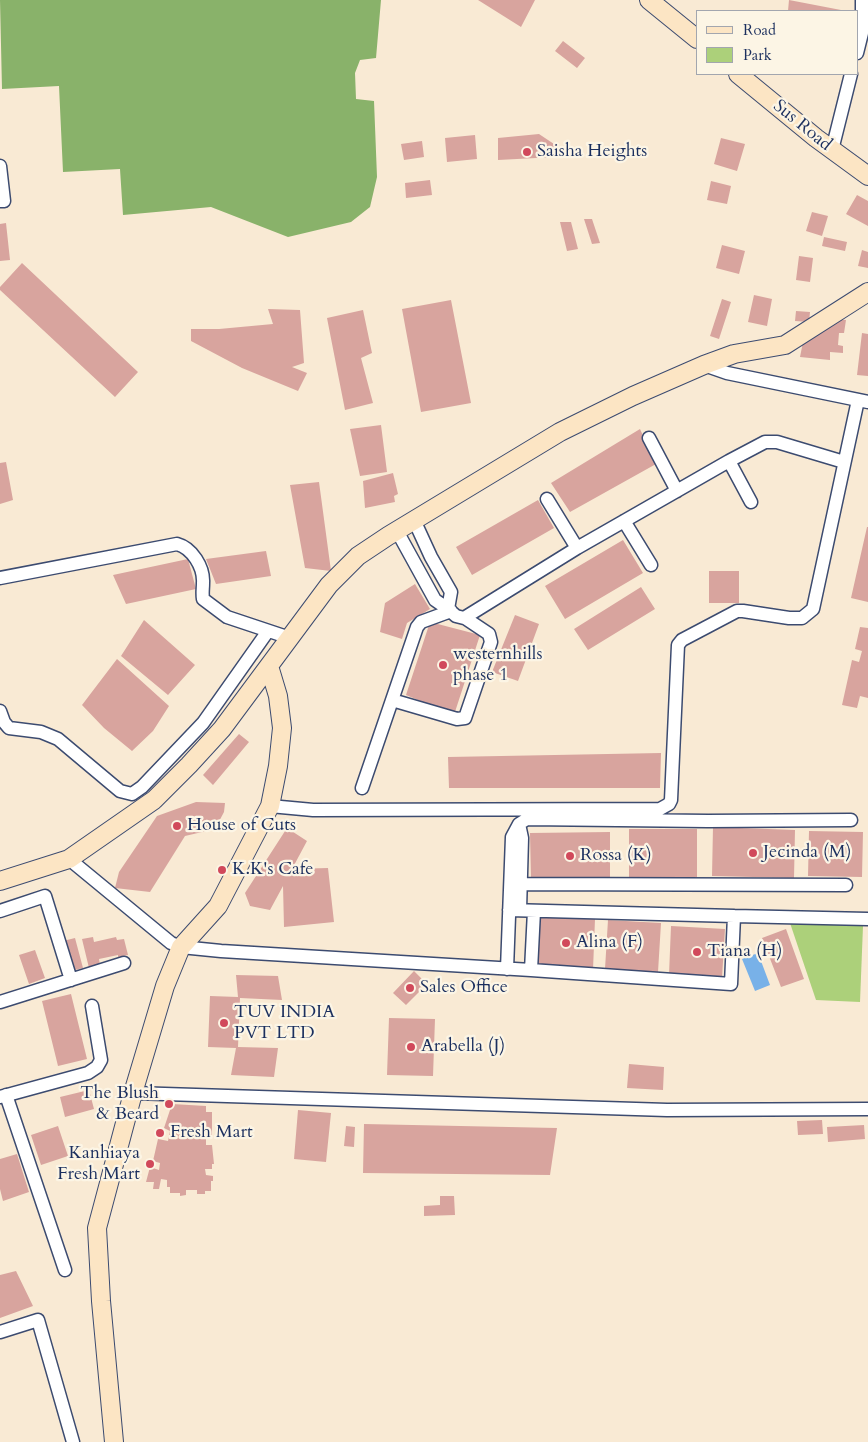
<!DOCTYPE html>
<html>
<head>
<meta charset="utf-8">
<style>
	body { margin:0 }
	#map { position:relative; width:868px; height:1442px; overflow:hidden; background:#f9ead4; font-family:Cardo,serif }
	canvas { display:block }
	.legend { position:absolute; left:696px; top:10px; width:162px; height:65px; box-sizing:border-box; background:#fcf5e5; border:1px solid #a2a6af; margin:0; padding:6px 9px; list-style:none; font-size:15px; color:#1b2f5e }
	.legend li { display:flex; align-items:center; gap:10px; height:25px }
	.legend b { width:25px; border:1px solid #a2a6af }
</style>
</head>
<body>
<div id="map">
<canvas width="868" height="1442"></canvas>
<ul class="legend">
<li><b style="height:6px;background:#fce5c4"></b>Road</li>
<li><b style="height:14px;background:#acd07a"></b>Park</li>
</ul>
</div>
<script>
const context = document.querySelector('canvas').getContext('2d');
context.lineJoin = 'round';
function fillPath(path, color) { context.fillStyle = color; context.fill(path, 'evenodd'); }
function stroke(path, color, width, dash) { context.strokeStyle = color; context.lineWidth = width; context.lineCap = dash ? 'butt' : 'round'; context.setLineDash(dash || []); context.stroke(path); }
function label(font, color, halo, rows, align = 'center') {
  context.font = font + ' Cardo,serif'; context.lineWidth = 4.5; context.setLineDash([]); context.textBaseline = 'middle'; context.strokeStyle = halo; context.fillStyle = color; for (const [text, x, y, turn = 0] of rows) {
    context.save(); context.translate(x, y); context.rotate((+turn || 0) * Math.PI / 180); context.textAlign = isNaN(turn) ? turn : align; if (halo) context.strokeText(text, 0, 0); context.fillText(text, 0, 0); context.restore();
  }
}
const green = new Path2D(`
	M790,923L863,926L860,1002L816,1000Z`);
const forest = new Path2D(`
	M0,0H381L376,58L360,60L355,73L356,99L374,101L377,177L370,207L351,222L288,237L211,207L123,215L120,169L63,172L59,86L2,89Z`);
const water = new Path2D(`
	M758,953L770,985L755,991L742,959Z`);
const building = new Path2D(`
	M478,0H535L521,27Z
	M789,0L841,10V11H788Z
	M563,41L585,58L577,68L555,51Z
	M539,134L557,146L555,157L498,160V138Z
	M475,135L477,159L447,162L445,138Z
	M721,138L745,144L737,171L714,164Z
	M422,141L424,157L404,160L401,144Z
	M430,180L432,195L406,198L405,183Z
	M711,181L731,186L727,204L707,200Z
	M857,195L868,201V226L846,214Z
	M812,212L828,216L822,236L806,231Z
	M584,219H592L600,243L592,244Z
	M560,222H571L578,249L567,251Z
	M6,223L10,260L0,261V224Z
	M824,237L847,242L845,251L822,246Z
	M722,245L745,251L739,274L716,268Z
	M862,250L868,252V268L858,266Z
	M799,256L813,258L810,282L796,280Z
	M22,263L138,372L115,397L0,290V287Z
	M754,295L772,299L767,326L748,322Z
	M722,299L731,302L719,339L710,336Z
	M451,300L471,403L421,412L402,309Z
	M268,309L300,310L304,363L292,367L307,373L298,391L242,368L191,341V329H219L273,324Z
	M363,310L372,353L361,358L373,403L345,410L327,318Z
	M796,311L810,312L809,322L795,321Z
	M837,319L846,320L844,333H839L838,345L843,346V353L830,352V360L800,357L803,342L830,323L836,324Z
	M862,333L868,334V376L857,375Z
	M381,425L387,472L360,476L350,429Z
	M640,429L656,464L570,512L551,483Z
	M6,462L13,500L0,504V463Z
	M393,473L398,494L394,496L395,502L365,508L363,481Z
	M319,482L331,571L305,568L290,485Z
	M538,500L554,528L472,575L456,547Z
	M867,527H868V602L851,598Z
	M623,540L643,573L565,619L545,586Z
	M266,551L271,576L216,584L206,559Z
	M188,559L196,589L126,604L113,575Z
	M709,571H739V603H709Z
	M415,584L430,609L407,623L402,639L380,632L385,603Z
	M641,587L655,609L588,650L574,629Z
	M515,615L539,624L518,681L492,672Z
	M144,620L195,665L168,695L121,656Z
	M430,622L480,635L454,715L406,695Z
	M860,627L868,628V698L860,696L857,708L842,705L852,660L859,662L862,651L855,649Z
	M117,659L169,706L153,731L132,751L104,728L82,705Z
	M239,734L249,742L213,785L203,775Z
	M661,753L660,788H449L448,757Z
	M196,802L225,803L224,812L215,829L185,836L150,892L115,888L119,872L157,816Z
	M713,827L795,830L794,878L712,876Z
	M287,828L307,841L292,869L328,868L334,922L284,927L283,886L270,910L250,906L245,893Z
	M629,829H697V877H629Z
	M809,831L863,832L862,877L808,876Z
	M610,832V878L531,879L530,833Z
	M540,916L595,919L593,970L537,968Z
	M608,920L661,923L658,972L605,969Z
	M671,926L725,929L722,978L669,975Z
	M786,929L804,979L781,987L762,938Z
	M93,937L94,942L116,937L117,940L124,939L128,955L118,957V955L99,959L100,965L89,968L82,939Z
	M75,938L83,968L71,971L63,941Z
	M35,950L45,978L29,984L19,955Z
	M414,971L427,984L406,1005L393,993Z
	M236,975L278,976L282,1000L240,998L238,1047L278,1048L274,1077L231,1075L236,1048L208,1047L210,996L238,997Z
	M71,994L87,1059L58,1066L42,1001Z
	M389,1018L435,1019L433,1076L387,1075Z
	M629,1064L664,1067L663,1090L627,1088Z
	M89,1090L94,1109L65,1117L60,1097Z
	M172,1104L206,1106V1112H212V1135H206V1145H212L214,1164H212V1169H205L206,1175L213,1176V1181H211V1191H205V1194H197V1190H186V1195L180,1196V1193H170V1187H167V1180L161,1179L159,1189H153L154,1182H146L150,1167L159,1170L160,1163L153,1161L158,1139L168,1141L170,1131L164,1128Z
	M298,1110L331,1113L326,1162L294,1159Z
	M822,1120L823,1134L798,1135L797,1121Z
	M364,1124L557,1128L550,1175L363,1173Z
	M864,1125L865,1139L828,1142L827,1127Z
	M58,1126L68,1156L41,1165L31,1135Z
	M346,1126L355,1127L354,1147L344,1146Z
	M17,1154L29,1192L3,1201L0,1189V1159Z
	M440,1196H454L455,1215L424,1216V1206L440,1205Z
	M16,1271L33,1306L0,1318V1275Z`);
const street = new Path2D(`
	M857,53L862,33V0
	M832,150L851,74
	M0,166L4,201H0
	M704,365L727,373L868,402
	M649,438L677,491
	M729,461L751,502
	M547,499L577,548
	M414,520L431,557L451,592L448,609
	M624,521L651,565
	M397,531L435,600L448,609L456,616L464,618L577,548L729,461L765,442H777L844,462
	M0,578L177,544C192,548 204,567 203,583C203,589 202,593 203,599L227,617L290,638
	M392,700L457,719L465,718L491,642L489,634L465,618
	M0,711L4,722L9,728L41,732L58,739L120,791L132,794L142,787L203,723L268,631
	M362,788L417,627L421,622L451,611
	M270,806L313,810L660,809L669,804L671,800L678,645L682,640L737,611H743L789,618H802L813,609L858,400
	M519,824L522,838L520,910
	M69,859L171,943L181,947L221,951L531,970L731,984L734,916L509,910
	M521,884L846,885
	M0,911L45,896L71,980
	M734,916L868,919
	M507,969L512,837L519,824L527,819L708,821L851,820
	M531,970L534,911
	M0,1002L124,963
	M133,1093L667,1110L868,1109
	M6,1095L65,1270
	M0,1097L88,1073L97,1067L101,1060L92,1006
	M0,1332L38,1320L73,1442`);
const secondary = new Path2D(`
	M649,0L697,39
	M738,74L816,138L868,176
	M0,881L69,859L154,800L189,765L222,729L329,585L358,556L388,536L560,432L633,396L704,365L734,354L785,345L868,292
	M114,1442L101,1301L97,1228L133,1093L165,986L181,947L218,906L270,806L278,766L282,728L278,696L269,666`);
const markers = [
	[527,152,5,"#d1495b"],
	[443,665,5,"#d1495b"],
	[177,826,5,"#d1495b"],
	[753,853,5,"#d1495b"],
	[570,856,5,"#d1495b"],
	[222,870,5,"#d1495b"],
	[566,943,5,"#d1495b"],
	[697,952,5,"#d1495b"],
	[410,988,5,"#d1495b"],
	[224,1023,5,"#d1495b"],
	[411,1047,5,"#d1495b"],
	[169,1104,5,"#d1495b"],
	[160,1133,5,"#d1495b"],
	[150,1164,5,"#d1495b"]
];
const streetNames = [
	["Sus Road",802,126,39]
];
const poiNames = [
	["Saisha Heights",537,152],
	["westernhills",453,655],
	["phase 1",453,676],
	["House of Cuts",187,826],
	["Jecinda (M)",763,853],
	["Rossa (K)",580,856],
	["K.K's Cafe",232,870],
	["Alina (F)",576,943],
	["Tiana (H)",707,952],
	["Sales Office",420,988],
	["TUV INDIA",234,1013],
	["PVT LTD",234,1034],
	["Arabella (J)",421,1047],
	["The Blush",159,1094,"right"],
	["& Beard",159,1115,"right"],
	["Fresh Mart",170,1133],
	["Kanhiaya",140,1154,"right"],
	["Fresh Mart",140,1175,"right"]
];
fillPath(green, '#acd07a');
fillPath(forest, '#89b26a');
fillPath(water, '#78b1e8');
fillPath(building, '#d8a49e');
stroke(street, '#3c4b70', 15);
stroke(secondary, '#3c4b70', 20);
stroke(street, '#fff', 12);
stroke(secondary, '#fce5c4', 18);
for (const [x, y, r, color] of markers) { const dot = new Path2D(); dot.arc(x, y, r, 0, 2 * Math.PI); context.fillStyle = color; context.fill(dot); stroke(dot, '#fcf5e5', 2); }
label('18px', '#1b2f5e', '#fcf5e5', streetNames);
label('18px', '#1b2f5e', '#fcf5e5', poiNames, 'left');
</script>
</body>
</html>
